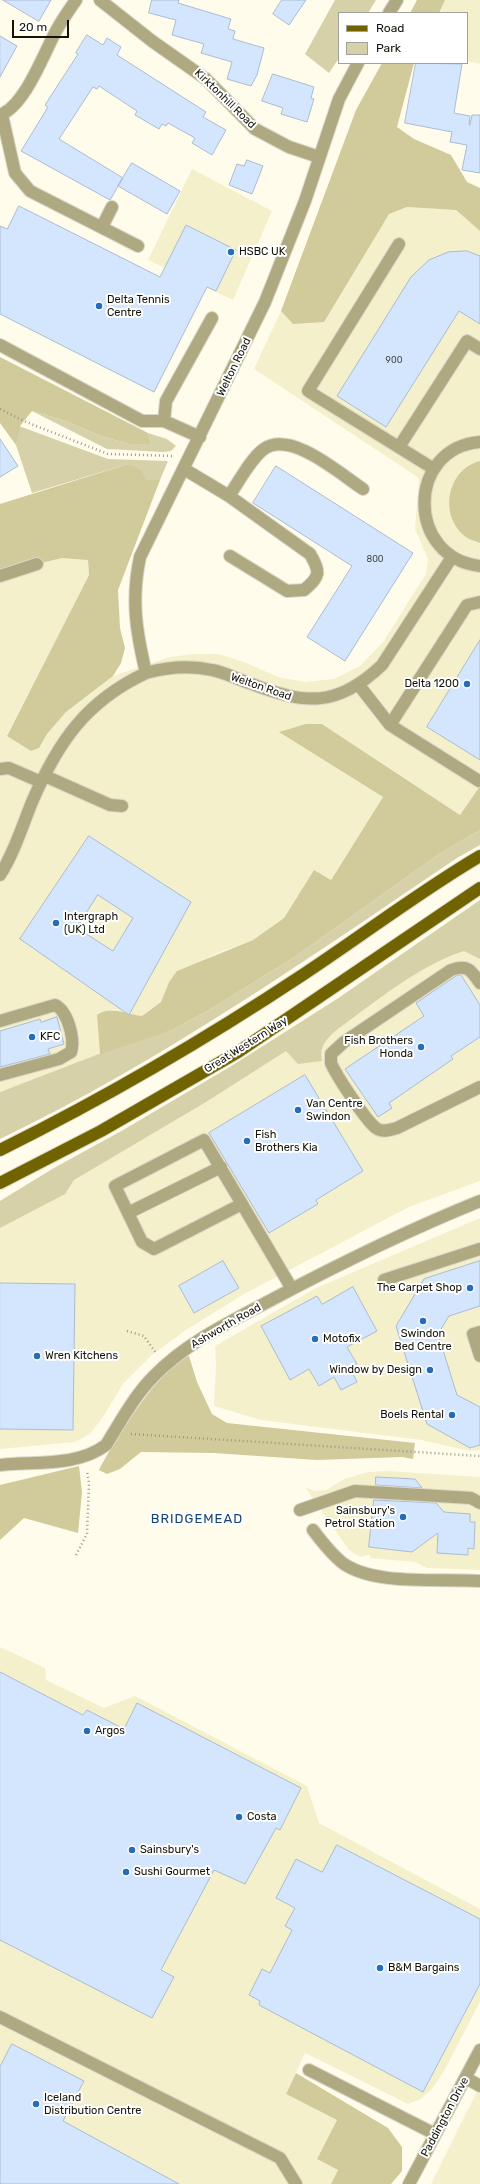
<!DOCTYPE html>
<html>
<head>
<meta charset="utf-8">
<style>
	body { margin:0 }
	#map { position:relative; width:480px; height:2184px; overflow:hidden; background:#fffcec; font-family:Rubik,sans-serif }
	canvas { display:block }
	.legend { position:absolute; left:338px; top:12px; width:130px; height:52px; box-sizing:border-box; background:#fff; border:1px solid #a1a19d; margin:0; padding:5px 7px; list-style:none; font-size:12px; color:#141309 }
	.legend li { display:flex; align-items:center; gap:8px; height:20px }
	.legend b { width:20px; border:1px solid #a1a19d }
	.scale { position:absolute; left:12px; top:20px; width:57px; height:18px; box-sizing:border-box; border:2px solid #141309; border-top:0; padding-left:5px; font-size:12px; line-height:14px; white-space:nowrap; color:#141309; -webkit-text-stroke:3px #fff; paint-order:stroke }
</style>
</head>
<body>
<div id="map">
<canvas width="480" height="2184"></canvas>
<ul class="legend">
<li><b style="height:5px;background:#716400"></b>Road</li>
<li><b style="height:11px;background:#d7d1a9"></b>Park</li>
</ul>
<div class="scale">20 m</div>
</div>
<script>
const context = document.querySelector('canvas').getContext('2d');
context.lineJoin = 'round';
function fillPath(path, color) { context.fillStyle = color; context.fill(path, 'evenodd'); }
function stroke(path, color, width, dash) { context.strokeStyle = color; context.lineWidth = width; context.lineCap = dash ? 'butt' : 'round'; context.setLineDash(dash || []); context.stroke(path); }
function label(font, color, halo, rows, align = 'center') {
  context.font = font + ' Rubik,sans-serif'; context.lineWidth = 4; context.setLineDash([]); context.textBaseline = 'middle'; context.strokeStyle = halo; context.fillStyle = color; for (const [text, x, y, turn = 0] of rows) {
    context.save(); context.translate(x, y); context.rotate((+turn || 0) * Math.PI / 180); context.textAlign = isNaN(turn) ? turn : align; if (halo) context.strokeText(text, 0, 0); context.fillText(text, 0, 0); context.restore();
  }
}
const built = new Path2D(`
	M445,0H480V64L467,61V13H439Z
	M192,169L272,211L233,300L148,260Z
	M407,207L456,210L480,231V786L460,815L322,724L280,732L383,797L330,881L314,870L284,918L253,940L215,954L169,982L161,1002L142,1016L129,1015L113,1009L97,1015L100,1054L0,1092V573L62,558L88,559L89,575L7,735L31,751L39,748L47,734L66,712L113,676L170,657L194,654H218L244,662L278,677L305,682L334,679L360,666L383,642L426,574L428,559L415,529L419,478L254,369L281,311L293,324L389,214Z
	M480,900V1181L409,1207L244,1294L186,1330L152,1355L123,1384L103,1417L90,1434L75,1442L0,1449V1201L54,1168L125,1129L233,1065L337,999Z
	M480,1218V1450L470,1451L421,1440L261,1420L214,1406L216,1364L215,1346L316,1288Z
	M388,1471L480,1477V1570L427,1568L415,1562L370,1558V1555L360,1557L349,1550L305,1487L315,1491L326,1490L344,1479L368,1472Z
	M0,1647L45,1668L46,1680L104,1708L135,1696L307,1786L319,1823L480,1909V2002L444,2071L432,2089L421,2099L408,2104L305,2053L286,2094L337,2120L317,2159L338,2170L331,2184H0Z
	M480,2086V2184H431L463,2119Z`);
const green = new Path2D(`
	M335,0H376L368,13H339V58L329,73L305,54Z
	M32,411L63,420L101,436L129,444H151L148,433L167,439L176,446L171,451L163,452L107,449Z
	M19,426L108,459L168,461L160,480H146L128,464L32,493L16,445Z
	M480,830V845L457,858C309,958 162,1061 0,1139V1092L130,1042L172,1030L209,1010L293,958L439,854Z
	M480,900V959L464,951C424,964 388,992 354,1017C344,1025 331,1032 324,1044C321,1049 321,1055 322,1061L298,1064L286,1051L206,1102L74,1180L65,1194L0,1228V1201L54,1168L125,1129L233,1065L337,999Z`);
const forest = new Path2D(`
	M417,0H445L439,13H410Z
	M382,63H414L397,127L414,139L451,155L467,182L480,188V231L456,210L407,207L389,214L324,322L293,324L281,311L356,110Z
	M0,357L148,433L151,444H129L101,436L63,420L32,411L20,426L16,445L0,423Z
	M480,461V543C476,541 470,540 466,537C438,516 447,469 480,461Z
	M128,464L141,470L146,480H160L118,590L120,628L125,648L121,663L113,676L66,712L47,734L39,748L31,751L7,736L89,575L88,560L62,558L0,573V504Z
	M306,724H322L460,815L480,786V830L439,854L293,958L209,1010L172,1030L100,1054L97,1015C112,1005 126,1015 142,1016L161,1002L169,982L177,971L253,940L284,918L314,870L331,880L383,797L279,732Z
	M189,1356L197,1382L212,1414L227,1423L415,1443L413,1459L402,1457L317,1460L214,1453L141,1452L120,1469L107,1474L99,1470C113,1443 161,1365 189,1356Z
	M79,1466L82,1492L78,1533L24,1518L0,1540V1485Z
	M296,2073L388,2128L402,2147V2171L391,2184H331L338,2170L317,2159L337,2120L286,2094Z`);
const building = new Path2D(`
	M3,0H51L39,21Z
	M152,0H179L178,3L231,19L228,29L235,31L233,39L264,48L257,75L251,86L227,79L232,62L201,53L204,44L172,35L176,20L149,13Z
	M282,0H306L289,25L273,14Z
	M87,35L103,45L107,38L121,47L117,55L206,112L203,117L226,130L212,155L192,143L195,138L168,123L166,126L162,124L159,129L135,115L137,111L99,86L97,89L93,87L59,139L123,178L110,200L21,151L48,107L45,105L78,54L76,53Z
	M0,36L17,46L0,77Z
	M416,63L462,64L454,113L470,116L469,125H470L472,115H480V173L462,170L467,145L450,142L452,132L405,123Z
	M273,74L314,87L311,98L314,99L307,122L281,114L283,108L262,101Z
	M247,160L263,166L252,194L229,185L237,164L244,166Z
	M132,163L180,191L167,214L118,186Z
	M19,206L160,277L186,225L236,250L216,291L207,287L154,392L0,314V226L7,229Z
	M467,251L480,256V324L459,311L386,427L337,396L411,277L429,260L448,252Z
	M0,439L18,466L0,477Z
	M276,466L413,553L345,661L307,637L352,566L253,503Z
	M480,640V760L427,727Z
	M89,836L191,902L129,1015L20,939ZM98,895L133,918L113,951L77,928Z
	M461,975L480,1005V1037L451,1056L453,1059L389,1103L392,1108L378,1117L345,1069L424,1016L416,1003L456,976Z
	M57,1017L64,1044L48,1049L50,1054L0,1067V1031L40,1019L41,1022Z
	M305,1075L363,1171L316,1200L318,1204L269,1233L209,1133Z
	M223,1261L239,1288L194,1313L179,1286Z
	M480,1261V1306L449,1316L438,1334L457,1395L480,1407V1445L470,1448L427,1424L396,1326L424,1279Z
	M0,1283L75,1284L73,1430L0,1429Z
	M353,1287L377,1331L347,1347L357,1364L350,1368L357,1382L341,1390L334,1377L319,1386L309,1369L290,1380L261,1326L317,1296L322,1304Z
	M376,1477L415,1479L422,1488L376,1485Z
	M374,1500L436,1503L444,1512L470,1514V1522H475L474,1549L468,1548V1555L437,1553L438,1533L412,1552L369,1547Z
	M0,1672L83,1715L87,1710L124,1729L137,1703L301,1788L280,1830L276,1828L245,1884L214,1870L161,1970L174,1977L152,2018L0,1940Z
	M337,1845L480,1919V1984L423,2092L259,2005L260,2001L249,1995L262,1969L270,1973L292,1930L285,1926L295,1908L276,1898L296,1859L322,1872Z
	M12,2044L84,2081L63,2121L179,2184H0V2067Z`);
const path = new Path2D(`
	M0,409L26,422L108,454L173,456
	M127,1331L144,1336L156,1353
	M131,1434L480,1456
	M76,1555L87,1534L89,1483L87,1471`);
const minor = new Path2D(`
	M100,0L152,41L206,79L255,129L289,147L319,157
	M389,13L397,0
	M0,115C25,106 44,53 56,31C62,20 69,10 76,0
	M2,115L15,173L30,191L138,246
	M102,227L112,207
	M399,244L308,391L434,469
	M0,345L142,421H164L200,437
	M164,421L166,401L212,318
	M480,442C406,448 406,558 480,566
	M399,447L467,341L480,349
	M184,469L229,496L310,554C321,572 320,577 304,590L287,591L230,556
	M229,496C238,483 251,458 264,449C291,430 340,474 363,489
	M0,576L37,564
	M146,673C168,667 189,665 212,670C224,672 237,679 249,683C304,704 336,709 382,665L452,557
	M358,684L390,725L479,781
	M390,725L467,605L480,602
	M0,769L9,768L41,782
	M45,776L110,805L122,806
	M0,875C14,853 22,827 32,802C58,742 86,701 146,673C136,631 131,599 140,557L265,302L305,201L339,99L358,63
	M480,983C471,970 467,964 451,970L344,1042L331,1054V1063C336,1075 366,1121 376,1128C382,1133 390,1130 397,1128L480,1087
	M0,1021L55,1005C68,1011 75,1040 71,1052L59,1059L0,1075
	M204,1140L242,1204L154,1249L142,1242L115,1186Z
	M242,1204L292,1289
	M128,1213L221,1167
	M384,1280L480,1249
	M480,1332L473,1334L480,1356
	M0,1465C34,1461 77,1467 106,1445C121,1421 134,1396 154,1376C187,1342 232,1321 273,1299C341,1263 408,1230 480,1201
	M300,1510L355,1491L471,1498L480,1503
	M313,1530C322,1542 332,1555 344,1564C377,1586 440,1578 480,1581
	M0,2017L280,2158L296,2184
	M309,2070L435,2134
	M466,2078L480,2086
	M409,2184L480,2050`);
const major = new Path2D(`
	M0,1150C105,1098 206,1039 304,974C363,935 419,892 480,856
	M0,1183L101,1131L238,1052L480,888`);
const markers = [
	[231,252,4,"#256cbd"],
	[99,306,4,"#256cbd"],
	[467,684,4,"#256cbd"],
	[56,923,4,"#256cbd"],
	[32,1037,4,"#256cbd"],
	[421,1047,4,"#256cbd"],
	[298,1110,4,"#256cbd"],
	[247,1141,4,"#256cbd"],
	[470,1288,4,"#256cbd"],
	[423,1321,4,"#256cbd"],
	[315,1339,4,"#256cbd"],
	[37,1356,4,"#256cbd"],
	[430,1370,4,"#256cbd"],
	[452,1415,4,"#256cbd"],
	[403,1517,4,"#256cbd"],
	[87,1731,4,"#256cbd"],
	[239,1817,4,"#256cbd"],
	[132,1850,4,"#256cbd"],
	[126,1872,4,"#256cbd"],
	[380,1968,4,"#256cbd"],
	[36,2104,4,"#256cbd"]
];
const numberNames = [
	["900",394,360],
	["800",375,559]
];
const streetNames = [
	["Kirktonhill Road",225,99,44],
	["Welton Road",234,367,-64],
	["Welton Road",261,687,19],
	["Great Western Way",246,1045,-32],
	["Ashworth Road",226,1326,-30],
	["Paddington Drive",445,2117,-62]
];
const poiNames = [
	["HSBC UK",239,252],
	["Delta Tennis",107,300],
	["Centre",107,313],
	["Delta 1200",459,684,"right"],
	["Intergraph",64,917],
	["(UK) Ltd",64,930],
	["KFC",40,1037],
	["Fish Brothers",413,1041,"right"],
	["Honda",413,1054,"right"],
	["Van Centre",306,1104],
	["Swindon",306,1117],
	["Fish",255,1135],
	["Brothers Kia",255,1148],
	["The Carpet Shop",462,1288,"right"],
	["Swindon",423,1334,"center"],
	["Bed Centre",423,1347,"center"],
	["Motofix",323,1339],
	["Wren Kitchens",45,1356],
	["Window by Design",422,1370,"right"],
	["Boels Rental",444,1415,"right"],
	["Sainsbury's",395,1511,"right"],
	["Petrol Station",395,1524,"right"],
	["Argos",95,1731],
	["Costa",247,1817],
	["Sainsbury's",140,1850],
	["Sushi Gourmet",134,1872],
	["B&M Bargains",388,1968],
	["Iceland",44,2098],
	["Distribution Centre",44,2111]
];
const quarterNames = [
	["BRIDGEMEAD",197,1519]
];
fillPath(built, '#f5f0cc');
fillPath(green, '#d7d1a9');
fillPath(forest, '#d1ca9b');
fillPath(building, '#d4e6fd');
stroke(building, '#aabcd2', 1);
stroke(minor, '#d9d7c8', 14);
stroke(major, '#d9d7c8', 14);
stroke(path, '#9b998b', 2.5, [1, 3]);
stroke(minor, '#afa981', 12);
stroke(major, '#716400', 12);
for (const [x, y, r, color] of markers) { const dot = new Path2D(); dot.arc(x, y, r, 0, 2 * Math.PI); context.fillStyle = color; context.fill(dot); stroke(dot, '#fff', 1.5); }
label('9px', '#444846', null, numberNames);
label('11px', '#141309', '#fff', streetNames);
label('11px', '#141309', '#fff', poiNames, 'left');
context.letterSpacing = '1px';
label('13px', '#174477', '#fff', quarterNames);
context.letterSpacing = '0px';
</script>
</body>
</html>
